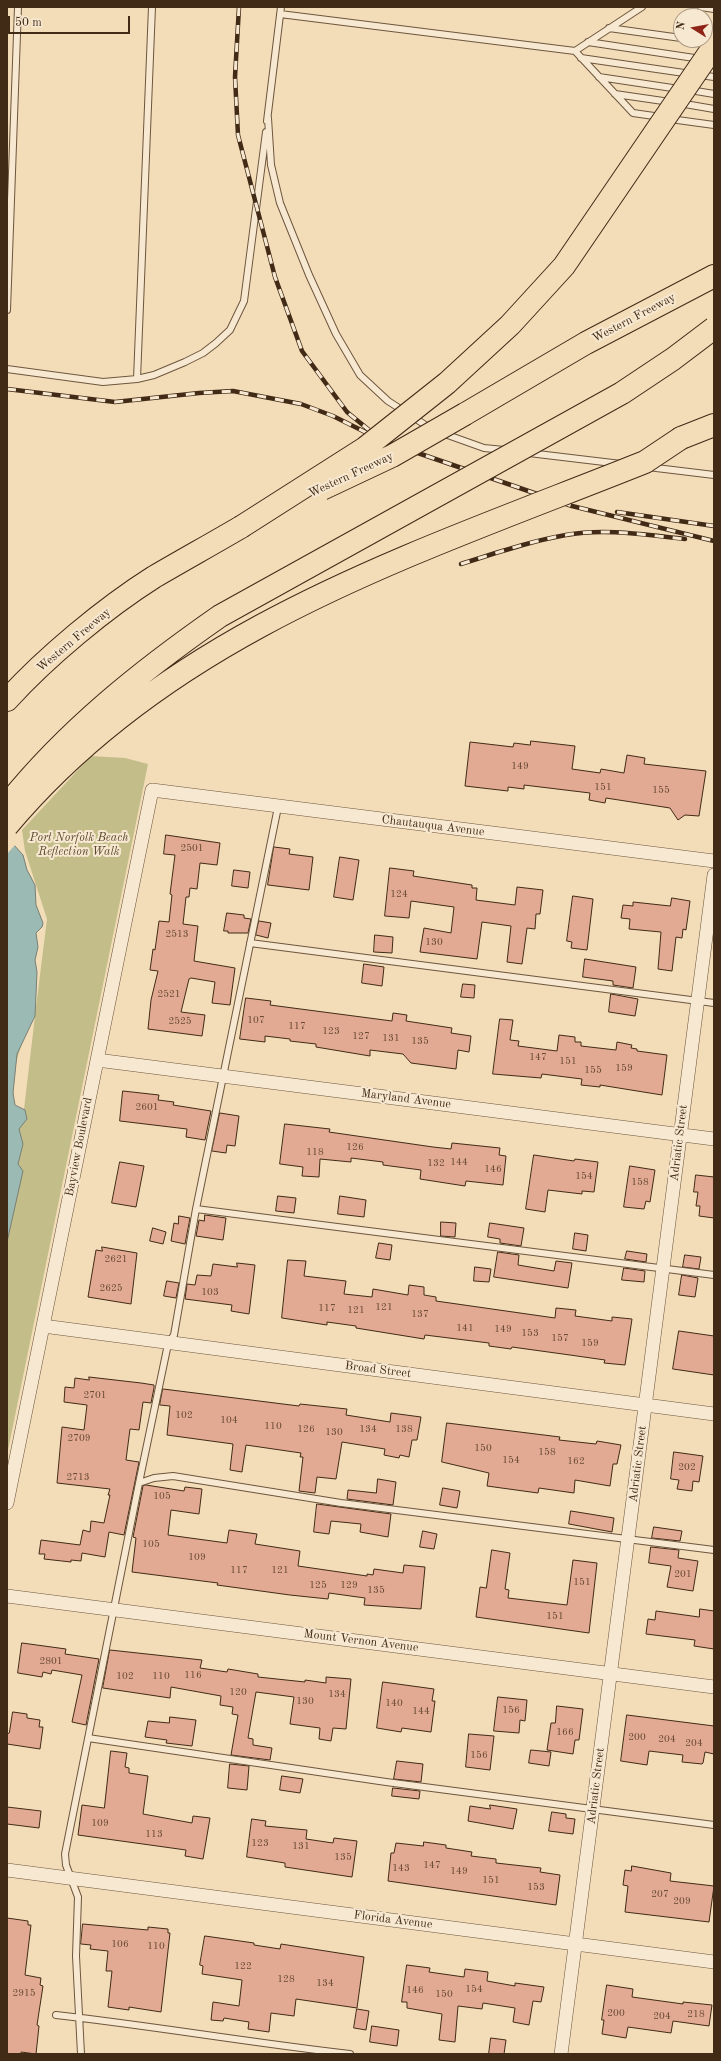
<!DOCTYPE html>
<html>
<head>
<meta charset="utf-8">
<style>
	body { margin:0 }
	#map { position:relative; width:721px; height:2061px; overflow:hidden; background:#f3dcb8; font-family:"Old Standard TT",serif }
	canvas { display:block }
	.frame { position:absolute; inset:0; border:8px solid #412a16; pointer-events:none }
	.north { position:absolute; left:673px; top:8px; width:40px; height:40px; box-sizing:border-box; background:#f7e8d1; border:1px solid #ae9c86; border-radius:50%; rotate:281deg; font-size:11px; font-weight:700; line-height:16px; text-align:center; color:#412a16 }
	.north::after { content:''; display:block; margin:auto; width:14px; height:18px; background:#8f2418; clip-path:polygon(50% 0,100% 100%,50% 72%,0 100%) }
	.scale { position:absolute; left:8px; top:16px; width:122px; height:18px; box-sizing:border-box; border:2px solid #412a16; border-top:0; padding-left:5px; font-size:12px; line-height:14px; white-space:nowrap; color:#412a16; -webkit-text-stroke:3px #f7e8d1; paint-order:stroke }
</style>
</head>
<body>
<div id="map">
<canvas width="721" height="2061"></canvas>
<div class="frame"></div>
<div class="north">N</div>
<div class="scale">50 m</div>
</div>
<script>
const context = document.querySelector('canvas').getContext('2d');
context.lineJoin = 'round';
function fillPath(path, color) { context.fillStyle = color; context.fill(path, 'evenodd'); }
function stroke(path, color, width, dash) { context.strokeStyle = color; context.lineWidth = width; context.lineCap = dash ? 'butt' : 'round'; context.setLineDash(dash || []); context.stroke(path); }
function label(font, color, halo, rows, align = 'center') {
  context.font = font + ' "Old Standard TT",serif'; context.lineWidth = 4; context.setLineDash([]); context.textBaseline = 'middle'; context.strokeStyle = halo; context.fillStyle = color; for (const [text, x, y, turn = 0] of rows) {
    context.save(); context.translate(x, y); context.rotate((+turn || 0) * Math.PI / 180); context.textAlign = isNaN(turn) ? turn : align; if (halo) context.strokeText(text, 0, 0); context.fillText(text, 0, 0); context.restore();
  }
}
const green = new Path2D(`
	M91,756L125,758L148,764L7,1455V830L14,845L23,855L27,870L35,885L36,905L43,923L42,927L36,933L38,947L35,960L37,972L35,1015L47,919L25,851L22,830ZM35,1016L24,1109L23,1110L15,1106C9,1074 20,1043 35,1016Z`);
const water = new Path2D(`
	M7,830L14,845L23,855L27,870L35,885L36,905L43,923L42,927L36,933L38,947L35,960L37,972L35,1016L17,1054L13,1093L15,1105L25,1110L27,1119L19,1129L23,1144L18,1164L23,1171L7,1242Z`);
const pier = new Path2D(`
	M7,828L16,844L7,854Z`);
const building = new Path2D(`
	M531,741L575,746L572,769L600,773L601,769L624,773L627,755L645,758L644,764L706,771L699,816L685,815L678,820L670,808L606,798L605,803L589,800L590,793L524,785V789L508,787V791L465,786L470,742L513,747L514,743L530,745Z
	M166,835L220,843L217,865L200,863L197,889L190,888L189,897H186L183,924L198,926L194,961L235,968L230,1005L212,1003L215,982L191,978L189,979L181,1012L205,1015L202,1036L148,1029L151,1000L158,971L150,970L153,949L155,950L159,921L169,922L172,895L170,894L175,855L164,854Z
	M274,847L290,849L289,854L313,857L309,890L268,885Z
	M340,857L359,860L353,900L334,897Z
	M390,868L414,871L413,876L472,885V888H477L476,900L515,905L517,887L543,890L540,914H536L535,929L527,928L522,964L507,962L511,926L482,922L477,959L420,952L424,928L451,933L454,907L411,901L409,918L385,916Z
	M234,870L250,872L248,888L232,886Z
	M573,896L593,899L587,950L571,948L572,942L567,941Z
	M672,898L690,901L686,930L683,929L682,938L676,937L672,971L658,969L661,932L629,929L630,919L621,918L623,905L633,906V902L670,906Z
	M227,913L244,915V918L251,919L248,933H228V931H224Z
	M259,921L271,923L268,938L256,935Z
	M375,935L393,937L392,953L374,952Z
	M585,959L636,967L633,988L613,985V981L583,977Z
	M364,964L384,967L382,986L362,983Z
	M463,984L475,985L474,998L461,997Z
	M611,994L638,999L635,1016L609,1012Z
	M246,998L271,1001L270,1005L392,1021L393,1013L407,1015L406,1021L452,1028L451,1033L471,1036L469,1052L458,1050L456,1069L411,1063L403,1054L370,1050V1056L316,1047V1044L290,1041V1039L265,1036V1042L240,1039Z
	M500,1019L513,1020L510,1040L519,1041L518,1046L557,1051L559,1035L575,1037V1042H581V1046L616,1050L617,1042L632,1045L631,1048L637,1049V1051L667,1055L662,1095L600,1085V1087L581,1085L582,1079L542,1074L541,1078L493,1074Z
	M123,1091L159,1095L158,1100L174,1102L173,1105L211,1111L205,1140L186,1137L187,1129L120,1121Z
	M220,1113L239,1116L235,1146L227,1145L226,1153L212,1151Z
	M285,1124L330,1129L329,1132L433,1147L451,1149L452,1143L500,1148L499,1155L506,1156L503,1185L466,1181L465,1186L420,1179L421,1170L383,1165V1162L351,1158V1162L320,1159L319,1177L302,1176L303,1167L280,1164Z
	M534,1155L574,1161L575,1159L598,1162L594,1192L582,1191V1194L548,1190L545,1212L526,1209Z
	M120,1162L144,1166L136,1207L112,1203Z
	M630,1166L655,1170L650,1202L646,1201L644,1209L624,1207Z
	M696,1175L714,1177V1218L699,1216L700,1206H696L698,1192H694Z
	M278,1196L296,1198L294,1213L276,1211Z
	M340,1196L366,1200L364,1217L338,1214Z
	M205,1215L226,1218L223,1240L196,1236L199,1220L204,1221Z
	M179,1216L190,1218L185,1244L171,1241L174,1223L178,1224Z
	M441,1222L456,1223L455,1237L441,1236Z
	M490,1223L524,1228L521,1246L500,1243V1239L488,1237Z
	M153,1228L166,1232L163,1244L150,1241Z
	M575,1233L588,1235L586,1251L573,1249Z
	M379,1243L392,1245L390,1260L376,1258Z
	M102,1247L137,1253L131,1304L88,1297L96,1250L102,1251Z
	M627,1251L647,1254L646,1262L625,1259Z
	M498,1252L519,1255L518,1265L554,1271L556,1261L572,1263L568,1288L494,1277Z
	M685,1255L701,1257L699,1269L683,1267Z
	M288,1260L306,1261L304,1276L346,1281L344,1294L372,1297L373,1289L408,1295L409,1285L424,1287V1295L436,1297V1301L555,1318L556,1308L576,1310L575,1316L612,1321V1317L632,1319L625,1365L604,1363L605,1360L570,1355L512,1347L511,1349L489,1346V1343L425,1335L424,1339L356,1328V1326L327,1322V1325L282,1318Z
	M237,1263L255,1265L249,1314L231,1311L232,1305L185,1299L187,1284L195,1285L197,1275L211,1276L213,1264L237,1267Z
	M475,1267L491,1269L489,1282L474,1281Z
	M624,1268L645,1271L644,1282L622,1280Z
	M682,1275L698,1278L695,1297L679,1295Z
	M167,1281L179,1283L176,1298L164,1296Z
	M679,1331L714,1336V1375L673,1369Z
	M89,1377L141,1383L154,1385V1388L151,1403L143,1402L139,1430L130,1429L126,1460L139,1462L124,1535L109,1532L105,1557L82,1553L81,1561L71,1560V1562L44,1559L45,1554H39L41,1540L80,1545L83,1530L90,1532L91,1521L104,1523L110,1495H108L110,1489L57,1483L62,1427L84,1430L87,1405L64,1402L65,1387L74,1388L75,1378L89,1380Z
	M163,1389L299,1406L300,1404L347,1409L346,1415L390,1422L391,1413L421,1417L417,1440H412L409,1457L400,1455L399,1458L384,1455L385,1449L342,1442L336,1479L317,1477L315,1493L299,1491L303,1457H300L301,1453L246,1445L242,1472L230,1470L233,1444L167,1435L170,1406L160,1405Z
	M447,1423L560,1437L559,1440L596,1444L597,1441L621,1445L617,1464H613L610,1486L575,1480L574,1493L539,1488L538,1493L487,1486L489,1473L442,1462Z
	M674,1452L703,1456L699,1482L693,1481L692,1491L677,1489L679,1480L671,1479Z
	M378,1479L396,1482L393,1505L347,1499L348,1490L376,1493Z
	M146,1485L184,1491L185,1487L202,1489L199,1514L171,1510L168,1535L227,1543L229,1530L257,1534L255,1544L300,1551L298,1566L367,1576V1574L373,1575L374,1569L403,1573L404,1565L425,1567L421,1609L364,1605L365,1598L329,1593L328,1599L290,1595L217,1585L218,1583L132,1572L136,1538L133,1537L143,1486Z
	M443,1488L460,1491L457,1508L440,1505Z
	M317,1504L391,1514L388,1537L360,1532L361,1524L331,1521L329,1534L314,1532Z
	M571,1511L614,1518L612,1532L569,1524Z
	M654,1527L682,1531L680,1541L652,1538Z
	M423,1531L437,1534L434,1549L420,1547Z
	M651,1547L679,1550L678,1558L698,1561L693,1591L667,1587L671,1566L649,1563Z
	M492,1550L510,1553L505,1589L509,1590L508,1598L567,1605L573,1560L597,1563L589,1633L476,1617L480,1587L486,1588Z
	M700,1609L714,1611V1649L694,1646L695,1640L646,1634L648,1619L655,1620L656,1611L699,1617Z
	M22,1643L66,1649L65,1654L99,1659L86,1725L72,1722L82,1675L52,1670L51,1674L43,1672L42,1677L18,1673Z
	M110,1650L202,1660L200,1668L227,1672L228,1669L258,1674V1677L305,1682V1680L326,1683V1677L351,1679L346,1729L333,1728L331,1741L319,1739L320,1728L290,1724L294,1697L256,1692L248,1738L253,1739V1745L272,1748L270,1760L231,1755L238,1715L232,1714L233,1707L220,1705L221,1696L171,1687L170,1698L103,1688Z
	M383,1682L434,1689L432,1701H435L431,1732L402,1728L401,1732L377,1728Z
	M498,1697L527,1700L525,1721L520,1720L519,1733L494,1731Z
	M557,1706L583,1709L579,1740H575L573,1754L547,1750L551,1723H555Z
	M13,1712L27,1714V1718L40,1720L39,1727H43L40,1749L7,1744V1734L9,1733Z
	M627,1715L714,1726V1754L705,1752L703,1763L702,1764L682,1762L683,1755L649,1751L647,1765L621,1761Z
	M170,1717L196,1720L192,1746L166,1743L167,1740L145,1737L148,1721L169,1723Z
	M469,1734L494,1736L490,1770L466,1767Z
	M531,1750L551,1752L549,1766L529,1763Z
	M111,1751L127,1753L125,1767L129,1768V1773L148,1776L143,1814L192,1823L193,1816L210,1818L203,1859L185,1856L186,1850L78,1835L82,1805L104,1808Z
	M397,1761L423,1764L421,1782L394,1779Z
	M230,1764L249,1766L247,1790L228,1788Z
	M282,1776L303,1779L300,1793L280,1790Z
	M393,1788L420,1791L419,1799L392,1796Z
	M490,1805L517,1809L513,1829L468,1821L470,1806L490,1809Z
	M7,1807L41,1811L39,1828L7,1824Z
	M552,1812L566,1814V1818L575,1819L573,1834L549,1831Z
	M252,1819L266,1821L265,1826L307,1830L306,1839L333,1843L334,1838L357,1841L352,1877L285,1867V1863L247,1857Z
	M424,1842L446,1845V1848L472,1852L471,1856L496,1859V1863L541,1868L540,1872L560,1875L556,1905L388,1881L391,1853H394L396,1843L423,1846Z
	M632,1866L671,1873L670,1881L714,1886L709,1922L625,1912L628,1886L623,1885L625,1870L631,1871Z
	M7,1918L28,1921V1925H31L25,1975L41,1978L40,1985L43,1986L37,2025L39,2026L36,2054L21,2052V2054H8L7,2051Z
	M83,1924L148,1930V1927L168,1929V1933H170L161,2012L129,2007V2010L108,2007L112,1971H106L108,1951L90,1949L91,1945L81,1944Z
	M205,1936L254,1943V1945L280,1949L281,1944L364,1957L357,2008L296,1999L294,2016L271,2013L269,2032L248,2029L249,2022L224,2018L223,2021L211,2020L213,2002L239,2006L242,1980L202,1974L203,1966L200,1965Z
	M407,1965L430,1968L429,1972L464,1977L465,1969L488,1972L487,1981L515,1986V1983L544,1987L541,2002L533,2001L529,2025L513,2022L515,2008L483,2003L482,2009L458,2006L455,2042L439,2040L442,2014L407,2008V2002H402Z
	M607,1985L633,1989L632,1997L683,2004V2002L712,2005L709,2026L673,2021L671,2033L628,2027L626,2038L602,2034L604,2020H602Z
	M357,2009L369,2011L366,2030L354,2028Z
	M372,2026L399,2030L397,2046L370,2042Z
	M491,2038L506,2040L504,2054H489Z`);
const lane = new Path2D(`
	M701,7L714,9
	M280,14L575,51L633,113L661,117
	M609,28L681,38
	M693,40L710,43
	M588,42L701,59
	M575,51L642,7
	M581,58L691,74
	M700,75L714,77
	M599,77L679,89
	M690,90L714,94
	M615,94L670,102
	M679,103L714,109
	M268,118L271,165L280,203L309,275L336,334L360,375L388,401L430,428
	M670,119L714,125
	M267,121L281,7
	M7,310L18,7
	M7,369L103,382L137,379L154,375L185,362L203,353L216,343L230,330L244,301L266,132
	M137,379L152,7
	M442,433L484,448L504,450
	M529,453L621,464
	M648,467L714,475
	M250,943L714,1003
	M196,1209L714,1275
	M139,1483L168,1344L174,1335L196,1209L278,807
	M88,1738L386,1782L714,1825
	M56,2015C154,2026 252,2043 350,2054
	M81,2054L76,1956L78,1897L66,1865L65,1854L139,1483L154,1478L173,1476L341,1503L714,1550`);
const street = new Path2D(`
	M97,1060L714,1139
	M43,1326L714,1414
	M7,1503L152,790L714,861
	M7,1596L714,1687
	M7,1870L714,1962
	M561,2054L714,875`);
const highway = new Path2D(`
	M465,414L586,343L714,276
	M681,438L714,425
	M7,700C46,657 105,608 154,577C183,560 212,544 241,527`);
const rail = new Path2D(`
	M239,7L235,77L238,135L275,277L302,351L347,412L369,430
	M7,389L115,402L199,393L233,391L301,404L333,416L383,441L572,506L714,541
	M617,512L714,526
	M461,564C496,553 531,541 566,535C605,528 646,535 685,539`);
const highwayBridge = new Path2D(`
	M322,489L392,456L465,414
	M241,527L365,448L447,383L510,325L564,266L714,46
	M7,805C67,730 141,671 220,616L622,393L673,359L714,328
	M7,826C172,629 415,554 645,462L681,438`);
const numberNames = [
	["149",520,766],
	["151",603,787],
	["155",661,790],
	["2501",192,848],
	["124",399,894],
	["2513",177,934],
	["130",434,942],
	["2521",169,994],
	["107",256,1020],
	["2525",180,1021],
	["117",297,1026],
	["123",331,1031],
	["127",361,1036],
	["131",391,1038],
	["135",420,1041],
	["147",538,1057],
	["151",568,1061],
	["159",624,1068],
	["155",593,1070],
	["2601",147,1107],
	["126",355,1147],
	["118",315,1152],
	["144",459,1162],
	["132",436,1163],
	["146",493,1169],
	["154",584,1176],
	["158",640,1182],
	["2621",116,1259],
	["2625",111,1288],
	["103",210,1292],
	["121",384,1307],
	["117",327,1308],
	["121",356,1310],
	["137",420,1314],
	["141",465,1328],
	["149",503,1329],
	["153",530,1333],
	["157",560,1338],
	["159",590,1343],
	["2701",95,1395],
	["102",184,1415],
	["104",229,1420],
	["110",273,1426],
	["126",306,1429],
	["134",368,1429],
	["138",404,1429],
	["130",334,1432],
	["2709",79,1438],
	["150",483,1448],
	["158",547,1452],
	["154",511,1460],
	["162",576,1461],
	["202",687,1467],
	["2713",78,1477],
	["105",162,1496],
	["105",151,1544],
	["109",197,1557],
	["117",239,1570],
	["121",280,1570],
	["201",683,1574],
	["151",582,1582],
	["125",318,1585],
	["129",349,1585],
	["135",376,1590],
	["151",555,1616],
	["2801",51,1661],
	["116",193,1675],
	["102",125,1676],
	["110",161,1676],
	["120",238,1692],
	["134",337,1694],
	["130",305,1701],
	["140",394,1703],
	["156",511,1710],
	["144",421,1711],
	["166",565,1732],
	["200",637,1737],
	["204",667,1739],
	["204",694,1743],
	["156",479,1755],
	["109",100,1823],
	["113",154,1834],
	["123",260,1843],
	["131",301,1846],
	["135",343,1857],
	["147",432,1865],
	["143",401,1868],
	["149",459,1871],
	["151",491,1880],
	["153",536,1887],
	["207",660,1894],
	["209",682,1901],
	["106",120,1944],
	["110",156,1946],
	["122",243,1966],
	["128",286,1979],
	["134",325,1983],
	["154",474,1989],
	["146",415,1990],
	["2915",24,1993],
	["150",444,1994],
	["200",616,2013],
	["218",696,2014],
	["204",662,2016]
];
const streetNames = [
	["Western Freeway",634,318,-28],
	["Western Freeway",351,475,-25],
	["Western Freeway",74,640,-40],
	["Chautauqua Avenue",433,826,7],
	["Maryland Avenue",406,1099,7],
	["Adriatic Street",679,1143,-83],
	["Bayview Boulevard",79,1147,-79],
	["Broad Street",378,1370,7],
	["Adriatic Street",638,1464,-83],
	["Mount Vernon Avenue",361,1641,7],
	["Adriatic Street",596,1786,-83],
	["Florida Avenue",393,1920,7]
];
const parkNames = [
	["Port Norfolk Beach",79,838],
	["Reflection Walk",79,852]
];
fillPath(green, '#c3be89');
fillPath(water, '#9cbab4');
stroke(water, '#788075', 1);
fillPath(pier, '#f3dcb8');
fillPath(building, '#e2aa92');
stroke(building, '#412a16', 1);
stroke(lane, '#6e563e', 8);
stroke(street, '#6e563e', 14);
stroke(highway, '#412a16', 24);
stroke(lane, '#f7e8d1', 6);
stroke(street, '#f7e8d1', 13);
stroke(highway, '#f3dcb8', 22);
stroke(rail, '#412a16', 4.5);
stroke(rail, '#f7e8d1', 3, [9]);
stroke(highwayBridge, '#412a16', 24, []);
stroke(highwayBridge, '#f3dcb8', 22);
label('10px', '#694a35', null, numberNames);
label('12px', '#412a16', '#f7e8d1', streetNames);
label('italic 12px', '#5b482d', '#f7e8d1', parkNames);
</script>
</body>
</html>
